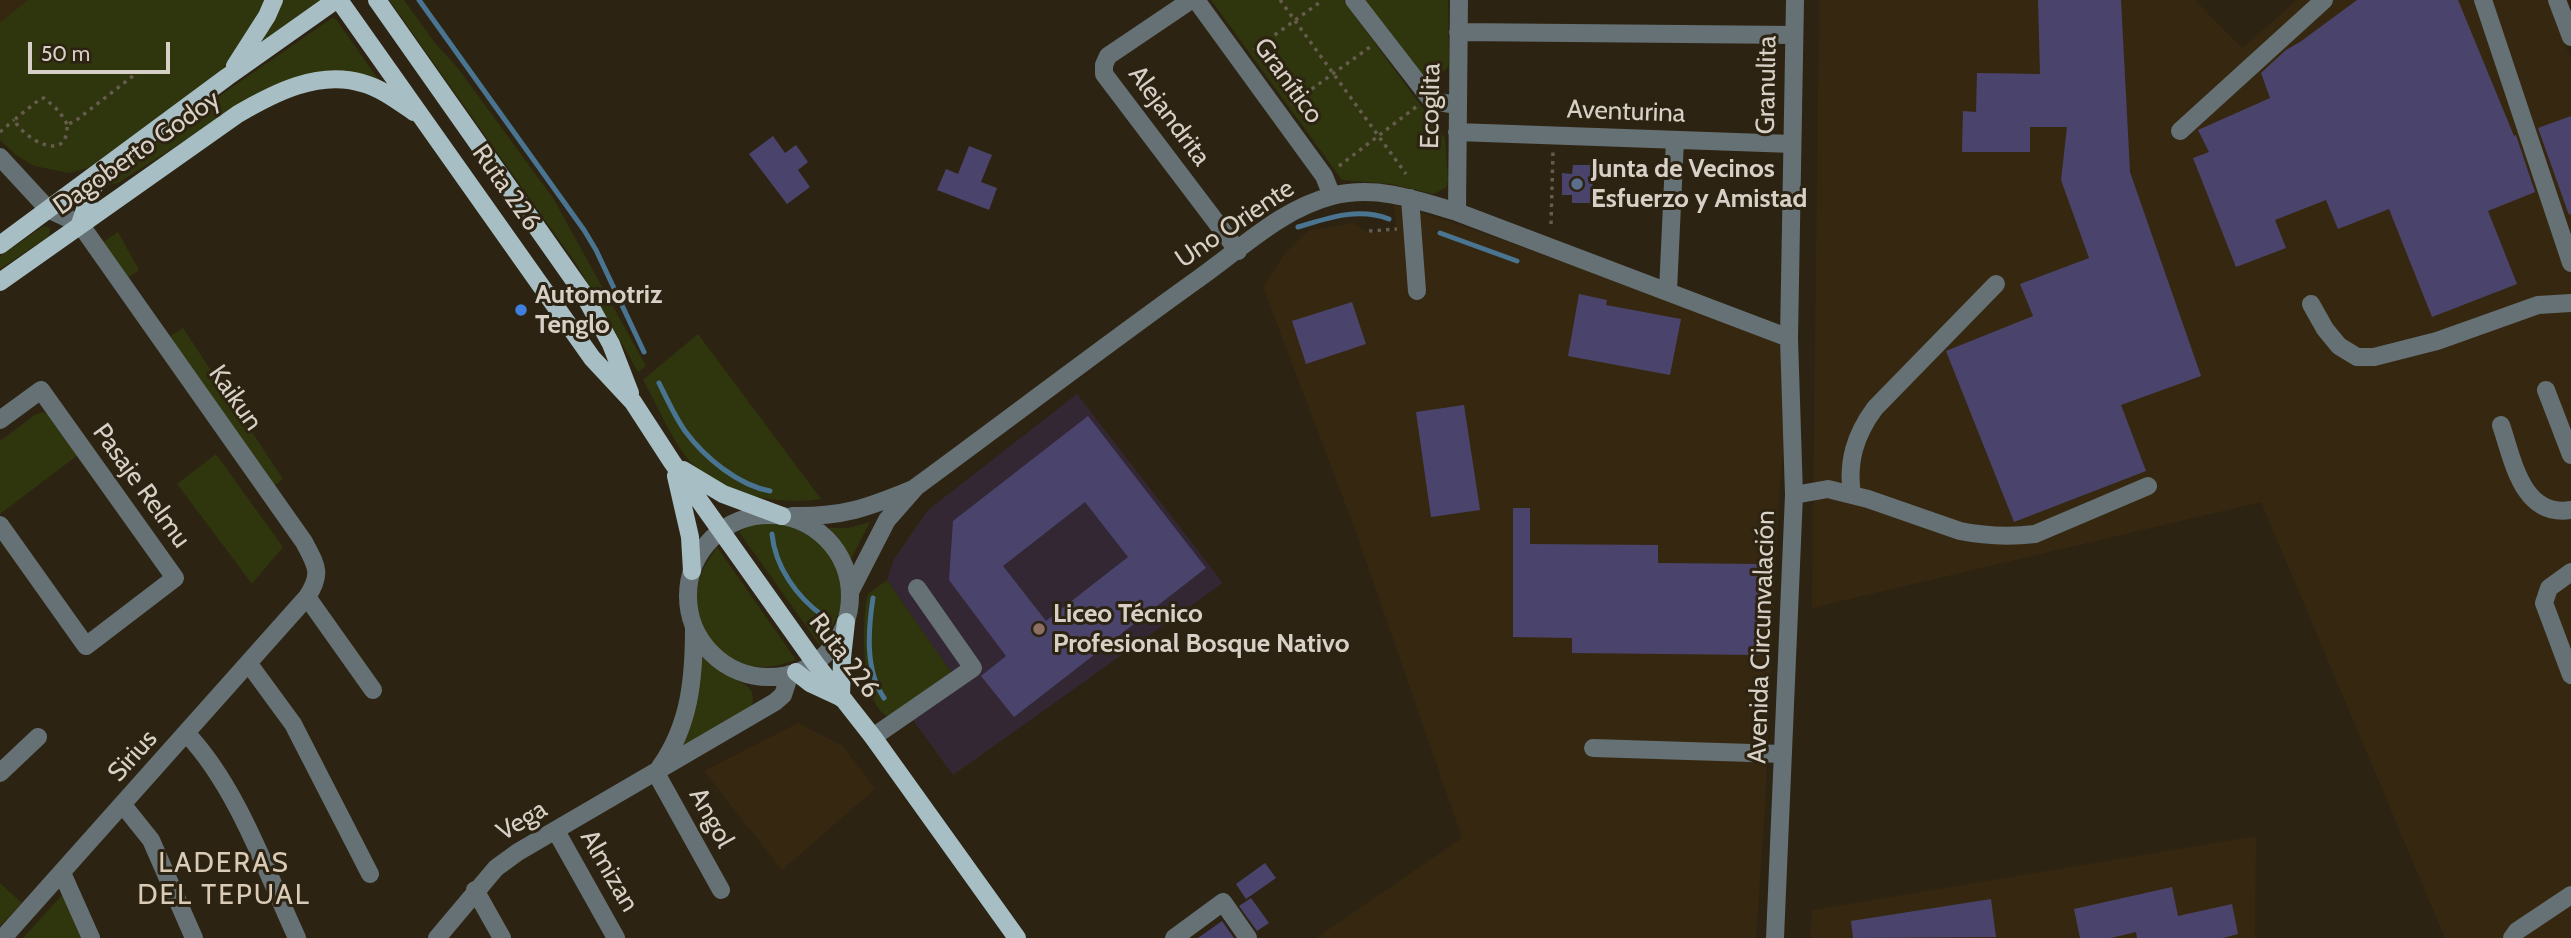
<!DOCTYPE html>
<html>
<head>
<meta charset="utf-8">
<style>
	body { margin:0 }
	#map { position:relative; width:2571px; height:938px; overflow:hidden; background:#2d2312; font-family:Cabin,sans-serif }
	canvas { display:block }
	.scale { position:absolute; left:28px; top:42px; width:142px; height:32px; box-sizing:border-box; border:4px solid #d7d0c6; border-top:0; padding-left:9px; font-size:21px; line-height:24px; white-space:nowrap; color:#d7d0c6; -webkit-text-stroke:5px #2d2312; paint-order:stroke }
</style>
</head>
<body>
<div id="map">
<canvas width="2571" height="938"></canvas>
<div class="scale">50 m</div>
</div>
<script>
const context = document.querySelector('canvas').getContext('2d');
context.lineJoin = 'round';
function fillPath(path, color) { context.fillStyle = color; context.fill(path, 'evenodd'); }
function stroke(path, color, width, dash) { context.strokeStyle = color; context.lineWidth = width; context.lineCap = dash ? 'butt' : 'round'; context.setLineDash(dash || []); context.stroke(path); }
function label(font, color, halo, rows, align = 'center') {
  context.font = font + ' Cabin,sans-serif'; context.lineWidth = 6; context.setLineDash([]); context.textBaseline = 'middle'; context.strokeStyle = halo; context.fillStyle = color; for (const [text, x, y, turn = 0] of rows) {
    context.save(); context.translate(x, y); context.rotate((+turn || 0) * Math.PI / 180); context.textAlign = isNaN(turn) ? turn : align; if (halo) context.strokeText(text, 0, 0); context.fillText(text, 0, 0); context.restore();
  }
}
const built = new Path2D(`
	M0,0H28L0,22Z
	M1819,0H2195L2242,48L2297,0H2548L2571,59V938H2445L2261,502L1812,608Z
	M1393,204L1466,227L1794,346L1779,495L1765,808L1756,938H1316L1462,838L1356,532L1263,287L1285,253L1308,231L1353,223L1368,233L1397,230Z
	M798,723L843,746L875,789L782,870L704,771Z
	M2256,836L2255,938H1810L1812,910Z`);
const education = new Path2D(`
	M1077,394L1223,583L953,775L913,720L954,676L887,580L894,559L928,510Z`);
const green = new Path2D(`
	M28,0H268L228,65L220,73L88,168L69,173L34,166L16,155L0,140V22Z
	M280,0H321L254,48Z
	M389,0H404L435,43L457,67L553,198L646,366L638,372L577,265Z
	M1211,0H1343L1445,138L1448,180L1446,188L1433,194L1391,184L1342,180Z
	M1365,0H1448L1449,65L1443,73L1426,76L1415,68Z
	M332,18L336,19L380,82L352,74L228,113L118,183L103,186L109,177L228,90Z
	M44,226L50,228L49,236L0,269V256Z
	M118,232L139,270L123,281L99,245Z
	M183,328L283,479L273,487L164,340Z
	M698,334L821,499C778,506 714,494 686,457C669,434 657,405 643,380Z
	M43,412L51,416L78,455L0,514V441L36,414Z
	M216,454L283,547L252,584L177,484Z
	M870,522L849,563L845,549L829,528H848Z
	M767,523C808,524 848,555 842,600C840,617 829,632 819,644L739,532L750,525Z
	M717,547L796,660C785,663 776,667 764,667C720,667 688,622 699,580C702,568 710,557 717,547Z
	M887,580L954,676L892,718C860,712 861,618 868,594Z
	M701,652C708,660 714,667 723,672C738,682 760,685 751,708L677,751Z
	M0,883L22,903L0,926Z
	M61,896L66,897L87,938H23Z`);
const stream = new Path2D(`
	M419,0L584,230L596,250L644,352
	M1298,227C1328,218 1358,207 1389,219
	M1440,233L1517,261
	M659,383C667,399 675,417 685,431C705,458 738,485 770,491
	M772,534C775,567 797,597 823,616
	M873,598C868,631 865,670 884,698`);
const building = new Path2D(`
	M2038,0H2121L2130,172L2201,376L2121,405L2146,471L2014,522L1946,351L2033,316L2020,284L2089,258L2061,180L2067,127H2030V152H1962L1963,111L1976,112L1977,73L2040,74Z
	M2357,0H2458L2514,136L2516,135L2535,192L2488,211L2517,284L2432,317L2389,209L2338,229L2326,200L2275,220L2286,248L2236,267L2193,158L2209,152L2198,130L2270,98L2261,73L2286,50L2300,42Z
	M2571,116V214L2569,215L2538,128Z
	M773,136L785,153L796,145L808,162L798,170L810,187L787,204L749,154Z
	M969,146L992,155L981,182L997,188L989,210L937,190L946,169L958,174Z
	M1573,165H1593L1592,203H1572V195H1562V173L1572,174Z
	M1579,294L1607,300L1606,305L1681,319L1670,375L1568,356Z
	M1352,302L1366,344L1306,364L1292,321Z
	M1464,405L1480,510L1431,517L1416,412Z
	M1088,416L1206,568L1014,717L981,676L1006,656L949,580L953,521ZM1085,502L1128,557L1046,621L1003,566Z
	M1513,508H1530V544L1658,545V563L1760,564V655L1572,653V638L1513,637Z
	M1265,863L1276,878L1246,899L1236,884Z
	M2172,887L2178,916L2232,904L2238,934L2223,938H2137L2136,932L2111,938H2080L2074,909Z
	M1251,898L1269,923L1257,931L1239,906Z
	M1991,899L1996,937L1853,938L1851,921Z
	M1222,921L1234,938H1198Z`);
const path = new Path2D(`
	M1280,0L1406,174
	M1254,50L1323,0
	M1291,104L1370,47
	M67,124L59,111L44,98L40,99L14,120C25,140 69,165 67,124L74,122L138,72
	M0,132L14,120
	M1339,166L1416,107
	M1551,224L1553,152
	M1369,231L1397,229`);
const minor = new Path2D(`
	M1191,0L1108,56L1104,65V74L1238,251
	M1196,0L1324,176L1332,196
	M1354,0L1432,101L1457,105
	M2483,0L2571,263
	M2557,0L2571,37
	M1458,32L1794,35
	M2180,131L2324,0
	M1457,132L1792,144
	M0,157L48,209L80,224L304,542C316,565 323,573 307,597L3,938
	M1410,198L1417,291
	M1457,212L1459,0
	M1668,291L1675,140
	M2311,304L2325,329L2339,346L2357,357H2374L2437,341L2538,305L2571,303
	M2546,390L2571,455
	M0,420L41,390L175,578L86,646L0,525
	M2501,425C2513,460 2522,518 2571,510
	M1794,495L1828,489L1868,499L1960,531C1985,536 2009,537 2035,534L2148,486
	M1852,495C1847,462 1855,435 1875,408L1996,284
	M688 596a81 81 0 1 1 162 0a81 81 0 1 1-162 0Z
	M792,516C843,517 867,508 913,489
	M2571,572L2549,588L2544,603L2571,675
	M850,592L887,520L916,487C1010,418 1103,347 1198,279C1241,249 1281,209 1332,196C1376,185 1415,199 1457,212L1789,338
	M307,597L373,690
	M249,664L293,724L370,874
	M187,734C237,787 266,871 297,938
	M873,737L973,668L917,588
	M1593,748L1783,754
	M660,767C690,725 694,678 694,628
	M0,773L38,737
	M656,773L721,890
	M123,805L151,840L194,938
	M556,831L616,938
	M62,873L91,938
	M475,890L502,938
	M437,938L496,868L518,852L775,702L783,695L790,674
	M1174,938L1223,902L1248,938
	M1775,938L1794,495L1789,338L1795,0
	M2512,938L2517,931L2571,895`);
const major = new Path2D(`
	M339,0L592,358L633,402L672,462L815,663L873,737L1017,938
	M377,0L583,293L611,344L630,393
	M235,66L267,16L274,0
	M80,224L90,194L101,173
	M0,245L227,77L336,0
	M0,282L238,114C274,93 318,70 362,83C381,88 398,101 414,112
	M683,470L723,494L782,516
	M676,476L690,537L692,571
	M796,672L810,683L838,696
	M841,698L842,658L846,622`);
const markers = [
	[1577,184,7,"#5c6f8a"],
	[521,310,7,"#3f7fe0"],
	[1039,629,7,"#8d6e63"]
];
const streetNames = [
	["Granítico",1288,81,54],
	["Granulita",1767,85,-89],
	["Ecoglita",1431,106,-89],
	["Aventurina",1626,112,2],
	["Alejandrita",1169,116,53],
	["Dagoberto Godoy",137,153,-35],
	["Ruta 226",506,188,55],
	["Uno Oriente",1235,224,-34],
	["Kaikun",235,398,55],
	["Pasaje Relmu",141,486,54],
	["Avenida Circunvalación",1762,637,-88],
	["Ruta 226",844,656,53],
	["Sirius",133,756,-48],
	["Angol",711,818,61],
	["Vega",522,821,-31],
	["Almizan",609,871,60]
];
const poiNames = [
	["Junta de Vecinos",1591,169],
	["Esfuerzo y Amistad",1591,199],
	["Automotriz",535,295],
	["Tenglo",535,325],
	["Liceo Técnico",1053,614],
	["Profesional Bosque Nativo",1053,644]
];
const neighbourhoodNames = [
	["LADERAS",224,864],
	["DEL TEPUAL",224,896]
];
fillPath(built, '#362810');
fillPath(education, '#342734');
fillPath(green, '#2f350d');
stroke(stream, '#4a7592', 5);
fillPath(building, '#4a446c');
stroke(path, '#655c4d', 3.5, [3.5, 5]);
stroke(minor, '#657174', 18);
stroke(major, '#a6bec4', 18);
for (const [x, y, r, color] of markers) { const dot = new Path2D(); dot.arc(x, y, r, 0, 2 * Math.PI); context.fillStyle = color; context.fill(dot); stroke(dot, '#2d2312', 2.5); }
label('26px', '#d7d0c6', '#2d2312', streetNames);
label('bold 26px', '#d7d0c6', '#2d2312', poiNames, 'left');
context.letterSpacing = '2px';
label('28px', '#d9cbb6', '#2d2312', neighbourhoodNames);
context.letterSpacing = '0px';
</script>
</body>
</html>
